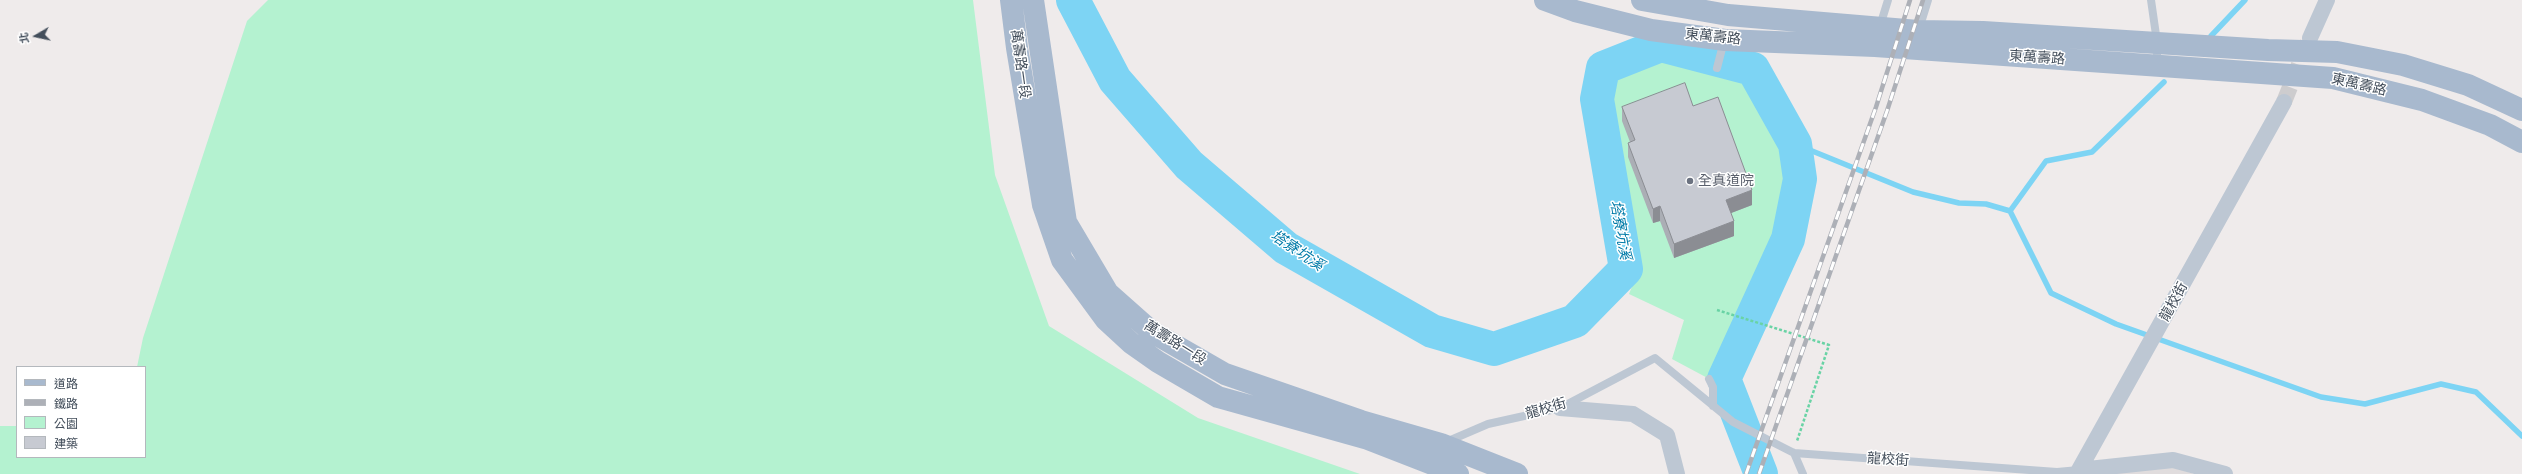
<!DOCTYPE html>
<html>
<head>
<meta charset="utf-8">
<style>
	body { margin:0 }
	#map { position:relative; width:2522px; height:474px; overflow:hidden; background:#efebeb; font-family:Arial,"Noto Sans TC",sans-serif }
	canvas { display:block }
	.legend { position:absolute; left:16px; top:366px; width:130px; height:92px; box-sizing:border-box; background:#fff; border:1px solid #b4b8bd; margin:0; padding:5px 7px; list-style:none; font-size:12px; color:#434e5b }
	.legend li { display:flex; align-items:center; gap:8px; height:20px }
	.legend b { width:20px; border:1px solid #b4b8bd }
	.north { position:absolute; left:16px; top:16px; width:40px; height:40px; -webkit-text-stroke:3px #fff; paint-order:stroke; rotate:261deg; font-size:11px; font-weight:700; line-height:16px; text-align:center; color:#434e5b }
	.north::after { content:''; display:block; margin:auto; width:14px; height:18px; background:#434e5b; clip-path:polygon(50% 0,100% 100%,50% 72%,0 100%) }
</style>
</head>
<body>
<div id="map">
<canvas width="2522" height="474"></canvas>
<ul class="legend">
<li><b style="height:5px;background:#a8b9ce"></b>道路</li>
<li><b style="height:5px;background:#adb0b7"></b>鐵路</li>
<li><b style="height:11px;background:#b4f2d0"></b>公園</li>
<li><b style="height:11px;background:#c7cad2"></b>建築</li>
</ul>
<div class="north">北</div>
</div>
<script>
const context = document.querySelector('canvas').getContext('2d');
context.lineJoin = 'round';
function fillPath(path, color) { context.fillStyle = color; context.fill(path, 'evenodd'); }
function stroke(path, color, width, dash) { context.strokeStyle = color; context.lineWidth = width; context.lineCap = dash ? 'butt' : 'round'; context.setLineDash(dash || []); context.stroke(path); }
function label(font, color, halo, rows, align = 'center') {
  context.font = font + ' Arial,"Noto Sans TC",sans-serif'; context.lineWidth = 3; context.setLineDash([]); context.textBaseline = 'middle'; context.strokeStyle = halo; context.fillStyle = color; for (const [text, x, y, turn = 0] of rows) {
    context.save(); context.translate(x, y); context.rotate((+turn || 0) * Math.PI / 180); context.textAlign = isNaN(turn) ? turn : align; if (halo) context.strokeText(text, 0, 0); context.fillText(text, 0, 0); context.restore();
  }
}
const education = new Path2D(`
	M2170,466L2194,474H2110Z`);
const green = new Path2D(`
	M268,0H973L995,175L1049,326L1198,418L1360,474H0V426H17V457H145V367H137L143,338L247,21Z
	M1659,55L1743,73L1780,137L1790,170L1782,233L1715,382L1672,359L1684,320L1629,294L1638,272L1609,106L1613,74Z`);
const stream = new Path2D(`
	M2211,36L2245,0
	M1795,144L1913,192L1959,203L1986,204L2010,211L2051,293L2116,324L2321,397L2365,404L2441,384L2476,392L2522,436
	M2010,211L2046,161L2092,152L2164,82`);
const river = new Path2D(`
	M1073,0L1115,80L1189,165L1286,248L1432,331L1494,349L1575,321L1626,269L1597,99L1603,68L1661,45L1753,69L1795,144L1800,179L1788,239L1724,379L1761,474`);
const streetTunnel = new Path2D(`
	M2284,102L2308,42`);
const path = new Path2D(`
	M1717,310L1829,345L1797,441`);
const lane = new Path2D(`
	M2151,0L2157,42V65
	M1880,26L1888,0
	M1919,29L1928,0
	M1717,68L1724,41
	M1709,379L1713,387V406
	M1446,442L1488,424L1560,408L1655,358L1733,422L1794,453L2057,472L2079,470
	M1794,453L1803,474`);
const street = new Path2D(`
	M2310,38L2327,0
	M1560,408L1633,414L1667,435L1677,474
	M2079,470L2284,102
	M2079,470L2173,460L2225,474`);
const primary = new Path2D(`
	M1011,0L1017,48L1043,205L1062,260L1106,320L1131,343L1158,362L1218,397L1368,439L1458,474
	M1033,0L1066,222L1108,293L1152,332L1225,374L1361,421L1441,444L1517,474
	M1545,0L1575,11L1651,30L1725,40L1875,46L2333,78L2422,100L2490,125L2522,142
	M1642,0L1728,15L1918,31L1983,32L2268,50L2337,52L2403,65L2468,85L2522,110`);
const rail = new Path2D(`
	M1746,474L1876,107L1910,0
	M1759,474L1887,111L1923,0`);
const wall = new Path2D(`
	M1693,106L1752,205L1731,213L1734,236L1674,258L1660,221L1653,223L1628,157V143L1630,142L1622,121V107Z`);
const shadedWall = new Path2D(`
	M1752,190V205L1726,215V200Z
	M1660,206V221L1653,223V209Z
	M1734,221V236L1674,258V244Z`);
const building = new Path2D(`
	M1685,83L1693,106L1718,97L1752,190L1726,200L1734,221L1674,244L1660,206L1653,209L1628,143L1635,140L1622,107Z`);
const markers = [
	[1690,181,4,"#6b7280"]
];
const streetNames = [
	["東萬壽路",1713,37,6],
	["東萬壽路",2037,58,4],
	["萬壽路一段",1020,64,82],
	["東萬壽路",2359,85,13],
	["龍校街",2174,302,-61],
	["萬壽路一段",1175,343,32],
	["龍校街",1546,409,-16],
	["龍校街",1888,460,4]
];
const worshipNames = [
	["全真道院",1698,181]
];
const waterNames = [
	["塔寮坑溪",1620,230,80],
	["塔寮坑溪",1297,251,34]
];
fillPath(education, '#e0dcdd');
fillPath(green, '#b4f2d0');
stroke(stream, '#7dd4f4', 5.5);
stroke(river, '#7dd4f4', 34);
stroke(streetTunnel, '#cdccce', 16, [16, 8]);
stroke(path, '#69d3a5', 2.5, [3, 2]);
stroke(lane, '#bdc7d3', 8);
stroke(street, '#bdc7d3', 16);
stroke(primary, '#a8b9ce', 22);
stroke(rail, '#adb0b7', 4.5);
stroke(rail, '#fff', 3, [9]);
fillPath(wall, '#abaeb5');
fillPath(shadedWall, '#8b8d93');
fillPath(building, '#c7cad2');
stroke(building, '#8b8d93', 1);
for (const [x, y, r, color] of markers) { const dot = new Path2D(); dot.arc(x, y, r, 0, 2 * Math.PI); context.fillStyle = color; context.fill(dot); stroke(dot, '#fff', 1.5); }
label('14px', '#434e5b', '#fff', streetNames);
label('14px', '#5b616d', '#fff', worshipNames, 'left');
label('italic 15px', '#017ba8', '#fff', waterNames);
</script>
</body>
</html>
